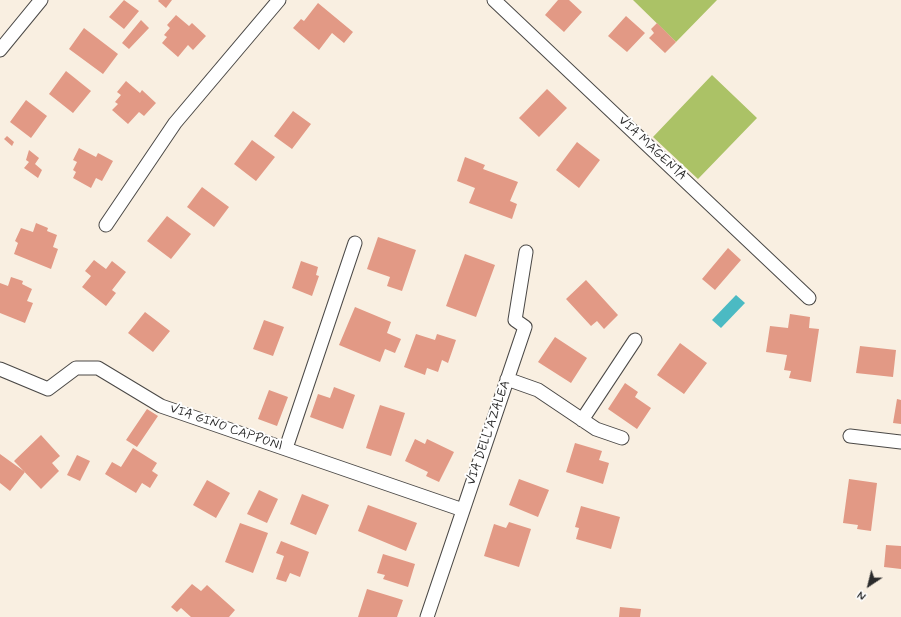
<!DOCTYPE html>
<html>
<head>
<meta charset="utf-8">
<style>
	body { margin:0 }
	#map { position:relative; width:901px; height:617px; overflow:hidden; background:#f9efe1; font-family:Mynerve,sans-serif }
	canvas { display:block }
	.north { position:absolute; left:849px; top:565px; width:40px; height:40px; -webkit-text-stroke:3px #fff; paint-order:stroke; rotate:215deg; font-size:11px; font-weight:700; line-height:16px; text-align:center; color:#2b2b2b }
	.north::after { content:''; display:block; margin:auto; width:14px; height:18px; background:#2b2b2b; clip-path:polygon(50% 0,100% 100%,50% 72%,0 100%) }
</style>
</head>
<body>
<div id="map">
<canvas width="901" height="617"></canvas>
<div class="north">N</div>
</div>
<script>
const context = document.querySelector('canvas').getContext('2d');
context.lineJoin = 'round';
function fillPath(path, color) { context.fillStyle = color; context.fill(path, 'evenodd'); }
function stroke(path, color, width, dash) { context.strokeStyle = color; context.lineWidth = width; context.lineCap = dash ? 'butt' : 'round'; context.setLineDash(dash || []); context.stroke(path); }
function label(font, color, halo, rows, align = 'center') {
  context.font = font + ' Mynerve,sans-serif'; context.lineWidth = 4; context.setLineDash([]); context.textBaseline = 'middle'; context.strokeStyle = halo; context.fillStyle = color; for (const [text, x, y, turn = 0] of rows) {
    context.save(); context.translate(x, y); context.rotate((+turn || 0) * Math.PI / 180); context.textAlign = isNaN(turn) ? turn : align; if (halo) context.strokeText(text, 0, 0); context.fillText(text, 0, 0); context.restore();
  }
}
const green = new Path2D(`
	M633,0H717L676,42Z
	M712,75L757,118L698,179L653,137Z`);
const water = new Path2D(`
	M736,295L745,303L721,328L712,320Z`);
const building = new Path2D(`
	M124,0L139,11L124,29L109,17Z
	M159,0H172L166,8L158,1Z
	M558,0H569L582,12L564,32L545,15Z
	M318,3L353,32L344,43L332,33L319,50L293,28L301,19L304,21Z
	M176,15L189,26L192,23L206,36L193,50L188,45L178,57L162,43L167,37L164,35L170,28L167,25Z
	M626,16L645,33L627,52L608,36Z
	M141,20L149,28L129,49L122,43Z
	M657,23L676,42L665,53L649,38L654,33L651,29Z
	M84,28L118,54L103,74L69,49Z
	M66,71L91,91L73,113L49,94Z
	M126,81L140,93L142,90L156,103L144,116L139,112L128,124L112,110L118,104L115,102L121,95L117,92Z
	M547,89L567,108L539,137L519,118Z
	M26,100L47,116L31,138L10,122Z
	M293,111L311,124L292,149L274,136Z
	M7,136L14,142L12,146L4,139Z
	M252,140L275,157L256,181L234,164Z
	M577,142L600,160L579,188L556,170Z
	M79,148L96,157L98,153L113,161L102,181L96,178L91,188L73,178L76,172L73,170L77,162L73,160Z
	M29,150L39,158L35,164L42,170L38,178L24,168L29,162L26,160Z
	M465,157L485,165L483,169L518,182L510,201L517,204L512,219L469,203L475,188L457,181Z
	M202,187L229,207L214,227L187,207Z
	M167,216L191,234L171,259L147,241Z
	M36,223L48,228L47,231L57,235L53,247L58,249L51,269L14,254L18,243L15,241L21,228L33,232Z
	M378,237L416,250L402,291L387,286L390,277L367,269Z
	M728,248L741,260L715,290L702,279Z
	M465,254L495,265L476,317L446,306Z
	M94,260L106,269L112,261L126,272L112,290L116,293L106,306L82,287L91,276L85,271Z
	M301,261L318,267L316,275L319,276L312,296L292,288Z
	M11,277L23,281L22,284L32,289L27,301L33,303L25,323L0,313V283L8,286Z
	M586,280L618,315L604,329L597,321L591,326L566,299Z
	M355,307L391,322L387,333L401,339L395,353L385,349L380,362L339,345Z
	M145,312L170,331L153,352L128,333Z
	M790,314L810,317L809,328L819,329L811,382L789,378L791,371L784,370L787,355L766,352L770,326L788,328Z
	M264,320L284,327L273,356L253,349Z
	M416,334L435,340L437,334L456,340L448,363L442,360L438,372L427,368L425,375L404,367Z
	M555,337L587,358L571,383L538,362Z
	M680,343L707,363L684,394L657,375Z
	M860,346L896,350L893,377L856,373Z
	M625,383L638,392L635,397L651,408L637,429L608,409Z
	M334,387L355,395L343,429L310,417L318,394L330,398Z
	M269,390L288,397L277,426L258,419Z
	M897,399L901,400V424L893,423Z
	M380,405L405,413L391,456L366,448Z
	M147,409L158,416L137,447L126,440Z
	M41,435L60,456L52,463L59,471L41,489L14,461Z
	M415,439L425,444L427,439L454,452L439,482L426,476L428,472L405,461Z
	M575,443L602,451L599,460L609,463L603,484L566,472Z
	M133,448L157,463L152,471L158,475L150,488L142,483L136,493L105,474L112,462L121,467Z
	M0,454L25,472L10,491L0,483Z
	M77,455L90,461L80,481L67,475Z
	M519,479L549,490L538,517L509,505Z
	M849,479L877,483L871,531L857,529L858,525L843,523Z
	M207,480L230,493L216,518L193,505Z
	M259,490L278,499L267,523L247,514Z
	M302,494L329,505L316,535L290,524Z
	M368,505L417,523L406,551L358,531Z
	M581,506L620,517L611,549L576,539L579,528L575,527Z
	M509,522L531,529L519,567L484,556L494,524L506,528Z
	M240,523L268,533L253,573L225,562Z
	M281,541L309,552L300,577L290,573L286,582L276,579L284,556L276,553Z
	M886,545L901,546V569L884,567Z
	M383,554L415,564L408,587L383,579L385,575L377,573Z
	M192,584L201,591L207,585L235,610L229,617H191L181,608L177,612L171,607Z
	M367,589L403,600L397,617H358Z
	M620,607L641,609L640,617H619Z`);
const minor = new Path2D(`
	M494,0L809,298
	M0,50L41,0
	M106,225L175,123L279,0
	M0,369L48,389L76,368H98L161,406L463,510
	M507,379L538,390L596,429L622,438
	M582,420L635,340
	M850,436L901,442
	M286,448L355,243
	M427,617L525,327L515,320L526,252`);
const streetNames = [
	["VIA MAGENTA",652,149,43],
	["VIA GINO CAPPONI",226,428,19],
	["VIA DELL'AZALEA",489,433,-71]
];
fillPath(green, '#abc266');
fillPath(water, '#4bbac3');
fillPath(building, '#e29985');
stroke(minor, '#4a4846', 15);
stroke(minor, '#fff', 13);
label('13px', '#2b2b2b', '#fff', streetNames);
</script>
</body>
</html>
